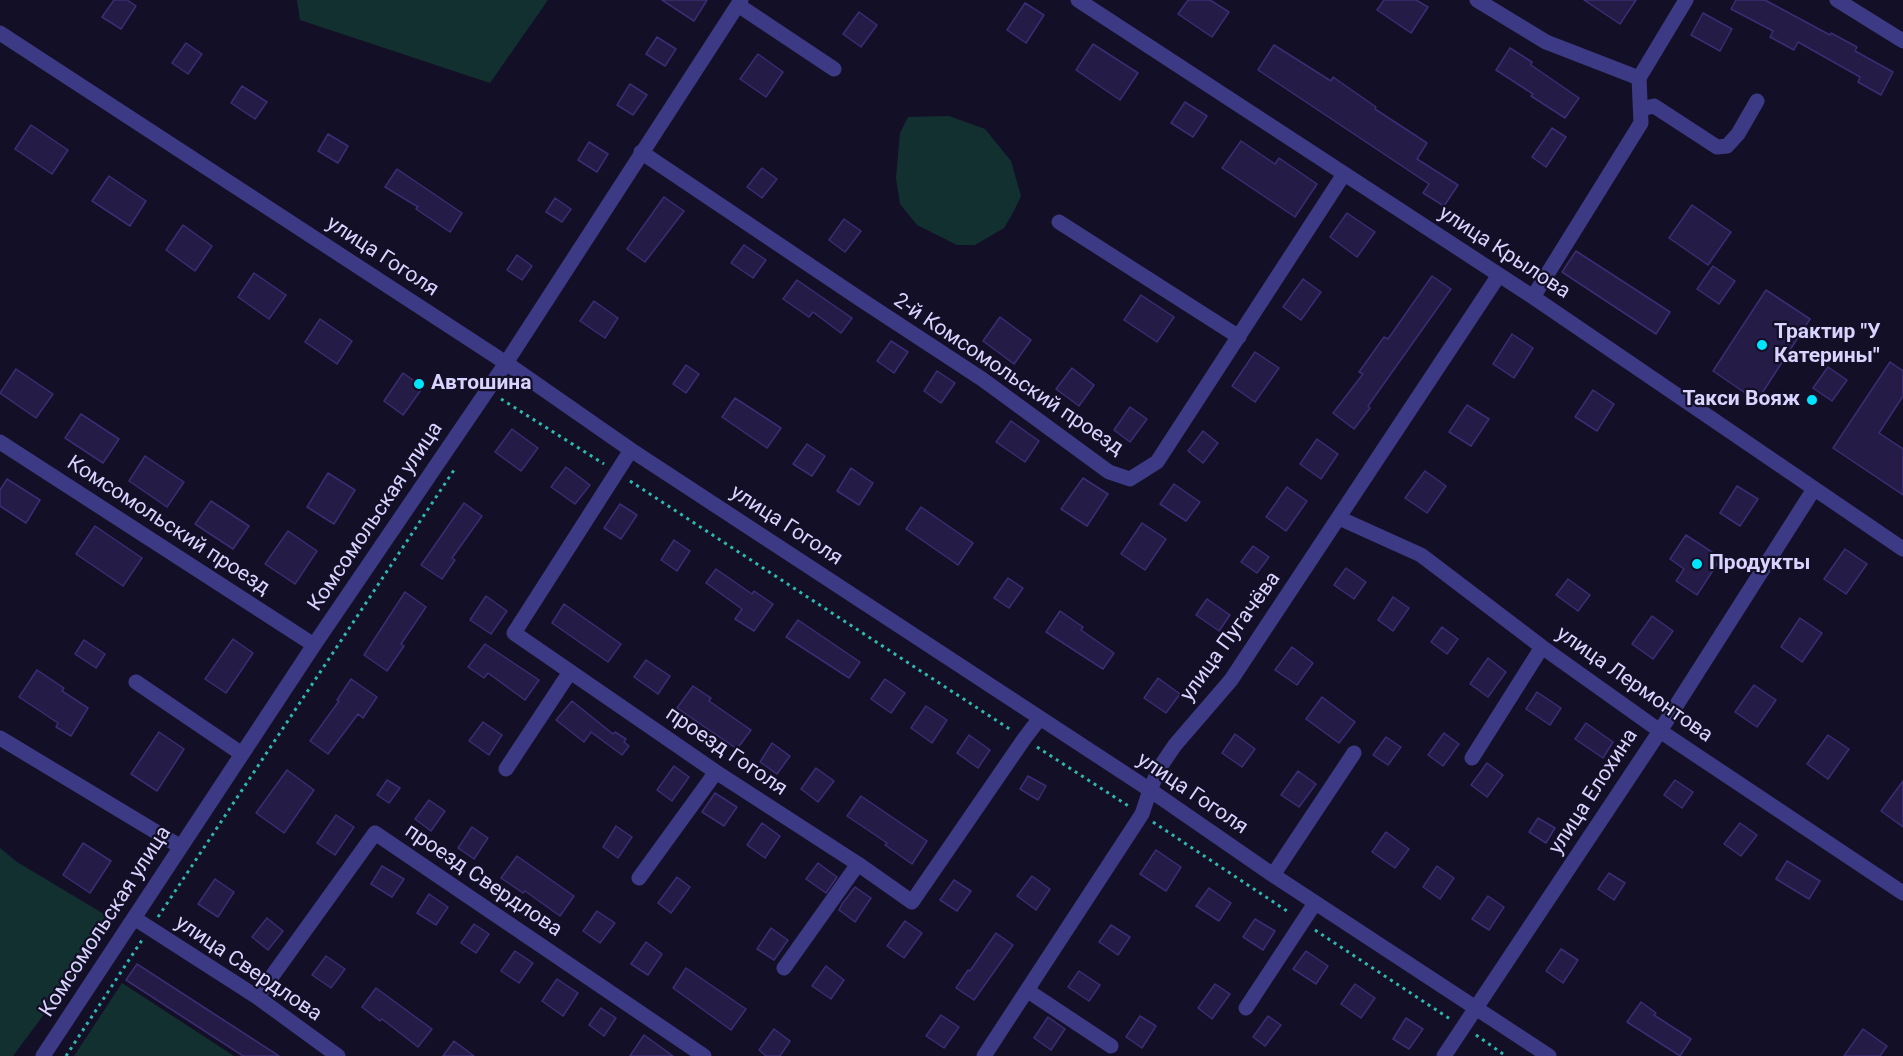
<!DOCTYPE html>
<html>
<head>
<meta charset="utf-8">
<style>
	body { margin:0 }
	canvas { display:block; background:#130f26 }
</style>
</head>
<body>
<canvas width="1903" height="1056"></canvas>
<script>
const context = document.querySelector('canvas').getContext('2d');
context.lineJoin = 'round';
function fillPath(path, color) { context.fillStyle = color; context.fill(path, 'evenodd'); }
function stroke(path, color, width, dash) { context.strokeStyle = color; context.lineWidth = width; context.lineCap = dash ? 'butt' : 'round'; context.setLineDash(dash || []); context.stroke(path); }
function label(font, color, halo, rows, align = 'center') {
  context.font = font + ' Roboto,sans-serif'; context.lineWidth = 4.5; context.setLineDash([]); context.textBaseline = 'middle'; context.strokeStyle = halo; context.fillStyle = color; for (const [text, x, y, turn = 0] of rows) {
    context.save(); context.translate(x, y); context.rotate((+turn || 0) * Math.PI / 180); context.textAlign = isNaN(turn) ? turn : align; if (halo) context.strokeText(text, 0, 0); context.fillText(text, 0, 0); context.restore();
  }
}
const green = new Path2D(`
	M297,0H548L490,83L300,20Z
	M949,116L985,129L1011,161L1021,196L1014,211L1004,228L975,245H957L917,225L900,204L896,178L900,133L908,117Z
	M0,848L17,862L114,920L13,1056H0Z
	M122,983L234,1056H74Z`);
const building = new Path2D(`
	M114,0H127L136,6L121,29L102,17Z
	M662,0H707L694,21Z
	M1188,0H1210L1229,12L1212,37L1178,14Z
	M1384,0H1416L1428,7L1411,33L1377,10Z
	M1584,0H1636L1620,24Z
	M1736,0H1765L1830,35L1831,33L1857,47L1855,51L1893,72L1881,95L1858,82L1860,77L1798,42L1794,50L1770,37L1773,31L1731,9Z
	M1025,3L1044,15L1026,43L1007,30Z
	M859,12L877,25L861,47L843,34Z
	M1703,13L1732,29L1720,51L1691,35Z
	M657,37L676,49L665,66L646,54Z
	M186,43L202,54L188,74L172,63Z
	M1093,44L1138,73L1120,100L1076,70Z
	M1274,45L1331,81L1333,77L1376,107L1375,109L1427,143L1417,159L1458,185L1444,206L1423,193L1429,184L1258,70Z
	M1510,48L1532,62L1531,65L1579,98L1565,118L1531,96L1533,94L1496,70Z
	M758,54L783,72L766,97L740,79Z
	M630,84L647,95L633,115L617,105Z
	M242,86L267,102L255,119L231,103Z
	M1185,102L1207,116L1193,137L1171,123Z
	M31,125L68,150L52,174L15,149Z
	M1552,128L1566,137L1546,167L1532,157Z
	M328,134L348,146L338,163L318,151Z
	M1241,141L1275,164L1279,158L1317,184L1295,217L1222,168Z
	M589,142L608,154L597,172L578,160Z
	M762,168L777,179L762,198L747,187Z
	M397,169L462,213L450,232L416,209L418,207L385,187Z
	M109,176L146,201L130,226L92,201Z
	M664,197L684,211L645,262L627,249Z
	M555,198L571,209L562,222L546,212Z
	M1692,205L1731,232L1708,265L1669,238Z
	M1347,213L1375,232L1357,257L1330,237Z
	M844,219L861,231L845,252L829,240Z
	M183,225L212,246L195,271L166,250Z
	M744,245L766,260L753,278L731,263Z
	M1576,251L1670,312L1656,334L1562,272Z
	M517,255L532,266L522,280L507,270Z
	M1713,266L1735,281L1719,304L1697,289Z
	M254,273L286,295L269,319L238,297Z
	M1432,276L1451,289L1368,406L1370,408L1354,429L1333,413L1363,374L1359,372L1384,337L1388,339Z
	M1303,279L1321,292L1301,320L1283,307Z
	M797,280L852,318L841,333L813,312L809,317L783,299Z
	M1766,290L1810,319L1757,401L1713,371Z
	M1141,295L1174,317L1157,342L1124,320Z
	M594,301L618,318L605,338L580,321Z
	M1000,317L1031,340L1014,364L983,341Z
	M320,319L352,341L337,364L305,342Z
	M1512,334L1533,348L1514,378L1493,364Z
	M891,341L908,352L894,373L877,361Z
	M1255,352L1279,368L1255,402L1232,386Z
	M1890,362L1903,371V396L1879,433L1903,449V495L1833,448Z
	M686,365L699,374L686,393L673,384Z
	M1828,367L1847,380L1832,401L1813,388Z
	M1072,368L1094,385L1079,406L1056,389Z
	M16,369L53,394L36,418L0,393Z
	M937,371L955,383L941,403L924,391Z
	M403,373L423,387L403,415L384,401Z
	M1593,390L1614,404L1597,431L1575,417Z
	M735,398L781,428L767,448L722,417Z
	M1467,405L1489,419L1471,446L1449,432Z
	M1130,407L1147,419L1130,442L1114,430Z
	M81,414L119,439L103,463L65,438Z
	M1011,421L1039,441L1025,462L996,442Z
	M512,429L538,448L521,471L495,452Z
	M1203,431L1218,443L1203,463L1188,451Z
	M1317,439L1338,454L1321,479L1300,464Z
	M807,444L825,456L812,476L793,464Z
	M145,456L184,482L167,507L129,481Z
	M566,467L590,485L575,504L551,487Z
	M851,468L873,483L859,505L837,491Z
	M1425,471L1446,486L1427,513L1405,498Z
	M328,473L355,490L334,524L307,507Z
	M1083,478L1108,494L1087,526L1061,509Z
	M7,479L40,500L26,523L0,506V490Z
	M1174,484L1200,502L1186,521L1160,504Z
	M1737,486L1758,499L1740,526L1720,513Z
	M1287,487L1307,501L1286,531L1266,517Z
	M211,501L249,526L233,549L195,524Z
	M464,503L482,516L452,558L455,560L442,579L421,565Z
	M620,504L637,515L621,539L604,528Z
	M921,507L973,543L958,565L906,529Z
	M1142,523L1166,539L1145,570L1121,554Z
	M95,526L142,558L123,586L76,554Z
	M288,531L317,551L295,584L265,564Z
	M1686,535L1721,558L1697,595L1676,581L1684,569L1670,559Z
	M674,540L690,551L677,571L661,560Z
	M1253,546L1269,557L1257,573L1241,562Z
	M1845,549L1867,564L1846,594L1824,579Z
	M1346,568L1366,582L1354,599L1334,585Z
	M716,569L752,594L754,591L773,604L754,631L735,619L742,609L706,583Z
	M1008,578L1023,588L1009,608L994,598Z
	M1568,579L1590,595L1578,611L1556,595Z
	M405,592L426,607L401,644L404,646L387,671L364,655Z
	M486,596L507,611L491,634L470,620Z
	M1393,597L1409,608L1393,631L1378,620Z
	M1207,599L1230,615L1219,631L1196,615Z
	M564,604L621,644L608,662L552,623Z
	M1060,611L1083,627L1081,630L1114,653L1103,669L1046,632Z
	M1652,616L1673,631L1653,659L1632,644Z
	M1800,618L1822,633L1802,662L1781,647Z
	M798,620L860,662L849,678L786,637Z
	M1442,627L1458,639L1447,654L1431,642Z
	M233,639L253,653L226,693L205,679Z
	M84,640L105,654L96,668L75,654Z
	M485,644L539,680L525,700L488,673L484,678L468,667Z
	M1292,647L1313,663L1297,685L1275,670Z
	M1488,658L1506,672L1488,697L1470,684Z
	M646,660L670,676L658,694L634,677Z
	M37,670L64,688L62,691L88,708L71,736L56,727L58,723L19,697Z
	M1158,678L1180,694L1166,713L1144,698Z
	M351,679L377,697L363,718L358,714L328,754L310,741L339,701L337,700Z
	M885,679L905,693L891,713L871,699Z
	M1754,685L1776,700L1757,727L1735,712Z
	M693,686L711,698L709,701L751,730L737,749L677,708Z
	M1537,692L1561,708L1550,725L1526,709Z
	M1322,697L1355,722L1339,743L1306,719Z
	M572,701L613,734L615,732L626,739L624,742L629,746L622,755L591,732L584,742L556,720Z
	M926,706L947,720L932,743L911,728Z
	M483,722L502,735L489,755L469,741Z
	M1586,723L1613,742L1603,758L1575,739Z
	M159,732L184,749L157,791L131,774Z
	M1444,733L1459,744L1443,766L1428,755Z
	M1235,734L1255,749L1242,767L1222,753Z
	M969,735L990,750L978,768L957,753Z
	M1828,735L1849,749L1828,779L1807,764Z
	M1386,737L1401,747L1388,765L1373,755Z
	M772,743L790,756L777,774L760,762Z
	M1487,763L1503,775L1487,797L1471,785Z
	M674,766L689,777L672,801L657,790Z
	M816,768L834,781L818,802L801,789Z
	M287,770L314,790L284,833L256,813Z
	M1298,771L1316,784L1299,807L1281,795Z
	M1028,776L1046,786L1038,800L1020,789Z
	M387,780L400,788L389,803L377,795Z
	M1675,780L1693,792L1682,808L1664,795Z
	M1903,781V827L1881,811Z
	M715,793L737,807L724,826L702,812Z
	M861,796L927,841L912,864L885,845L887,843L847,816Z
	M429,800L445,811L431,831L415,819Z
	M336,815L354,827L335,855L317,843Z
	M1538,818L1555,828L1546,843L1529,832Z
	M762,823L780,836L765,858L747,845Z
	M1740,823L1757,835L1741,856L1724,844Z
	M616,826L632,837L618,858L603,847Z
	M472,827L488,838L474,859L458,848Z
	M1386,832L1409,849L1395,868L1372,852Z
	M83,843L111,861L90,893L63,875Z
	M1156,850L1181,867L1166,891L1140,874Z
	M517,856L574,896L560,916L525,891L523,893L501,878Z
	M1787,861L1820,881L1809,899L1776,879Z
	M818,863L837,877L826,893L806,879Z
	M382,866L404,879L392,897L371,884Z
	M1437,866L1454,878L1440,899L1423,887Z
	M1609,873L1625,883L1614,900L1598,889Z
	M1032,876L1050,889L1036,910L1017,896Z
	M677,877L690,887L671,913L658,903Z
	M215,879L234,892L218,917L198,904Z
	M954,880L971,891L957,911L940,900Z
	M855,887L871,898L855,922L839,910L842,904Z
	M1209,888L1231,903L1219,921L1196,906Z
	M429,894L448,907L436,925L417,913Z
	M1488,896L1504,907L1489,930L1472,919Z
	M597,911L615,923L600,943L583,931Z
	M267,918L283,931L268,950L252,937Z
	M1255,919L1275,931L1263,950L1243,937Z
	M905,921L922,933L904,958L887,946Z
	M474,924L489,934L476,953L461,943Z
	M1111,925L1130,937L1118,955L1099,942Z
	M771,928L788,940L774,960L757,949Z
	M996,933L1013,945L974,1000L956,988L968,970L970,971Z
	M646,942L662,954L648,975L631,964Z
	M1561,949L1578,960L1563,983L1546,971Z
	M515,951L533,963L519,983L501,971Z
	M1306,951L1328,966L1316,984L1293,969Z
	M326,956L345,969L331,988L312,975Z
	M137,964L279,1056H243L126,980Z
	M826,966L844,980L831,999L812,986Z
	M686,968L746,1009L731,1030L673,988Z
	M1079,971L1100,985L1089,1001L1068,987Z
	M557,979L578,993L563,1016L542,1001Z
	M1215,984L1230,994L1212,1019L1198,1008Z
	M1355,984L1375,998L1361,1018L1341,1004Z
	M376,988L432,1029L418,1047L382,1019L380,1021L362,1007Z
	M1641,1002L1656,1013L1654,1015L1691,1039L1680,1056L1627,1022Z
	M601,1008L616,1018L604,1036L589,1025Z
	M941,1015L959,1027L944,1048L926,1036Z
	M1140,1016L1156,1026L1142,1048L1126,1037Z
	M1268,1016L1281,1025L1265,1046L1253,1037Z
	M1048,1017L1065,1029L1051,1050L1034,1038Z
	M1406,1018L1423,1029L1409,1049L1393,1039Z
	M774,1029L790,1041L780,1056H766L759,1050Z
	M1863,1029L1887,1046L1880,1056H1844Z
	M644,1035L673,1056H630Z
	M454,1041L474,1056H443Z`);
const path = new Path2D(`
	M501,399L604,464
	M630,481L1011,730
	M1037,747L1130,807
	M1153,822L1290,913
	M158,917L454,470
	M1315,930L1450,1019
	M1476,1035L1506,1056
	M66,1056L142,940`);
const minor = new Path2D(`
	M1078,0L1533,297L1903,549
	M1477,0L1546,42L1639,78
	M1837,0L1903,41
	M738,5L834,69
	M0,33L506,363L631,450L1150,790L1273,875L1549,1056
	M1641,109L1654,106L1717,147L1727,146L1738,134L1757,101
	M641,152L860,299L982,379L1109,472L1130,479L1157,462L1344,174
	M1059,222L1239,337
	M1533,297L1641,123L1639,78L1686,0
	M0,442L314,645
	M631,450L514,633L716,772L858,864L912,902L1024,739L1040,718
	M1339,518L1421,555L1542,647L1660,731L1903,893
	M136,682L242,754
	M0,738L181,847
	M1472,758L1542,647
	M506,769L570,672
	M1273,875L1354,753
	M639,878L716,772
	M134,918L257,997L338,1056
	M784,968L858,864
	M1028,991L1111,1046
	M257,997L375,833L704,1056
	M1246,1008L1315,903
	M43,1056L314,645L506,363L741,0
	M984,1056L1142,814L1150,790L1160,767L1175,745L1231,680L1499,275
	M1444,1056L1660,731L1814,489`);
const markers = [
	[1762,345,6,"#00e5ff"],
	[419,384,6,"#00e5ff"],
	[1812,400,6,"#00e5ff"],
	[1697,564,6,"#00e5ff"]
];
const streetNames = [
	["улица Крылова",1504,253,33],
	["улица Гоголя",382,257,33],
	["2-й Комсомольский проезд",1008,375,34],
	["Комсомольская улица",376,517,-56],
	["Комсомольский проезд",168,526,33],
	["улица Гоголя",786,526,33],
	["улица Пугачёва",1231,637,-54],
	["улица Лермонтова",1634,685,35],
	["проезд Гоголя",726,752,34],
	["улица Елохина",1594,792,-57],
	["улица Гоголя",1192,794,34],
	["проезд Свердлова",483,881,34],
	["Комсомольская улица",106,922,-57],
	["улица Свердлова",248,969,34]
];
const poiNames = [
	["Трактир \"У",1774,333],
	["Катерины\"",1774,357],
	["Автошина",431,384],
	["Такси Вояж",1800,400,"right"],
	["Продукты",1709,564]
];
fillPath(green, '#12302f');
fillPath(building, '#241b47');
stroke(building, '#3b2d73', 1.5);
stroke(path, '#2fb8b0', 3, [3, 4.5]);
stroke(minor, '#3d3a85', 15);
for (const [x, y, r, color] of markers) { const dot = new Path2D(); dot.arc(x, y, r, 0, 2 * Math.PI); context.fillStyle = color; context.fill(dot); stroke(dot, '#130f26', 2); }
label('21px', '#d9d4ff', '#130f26', streetNames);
label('bold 21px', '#d9d4ff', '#130f26', poiNames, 'left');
</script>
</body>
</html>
